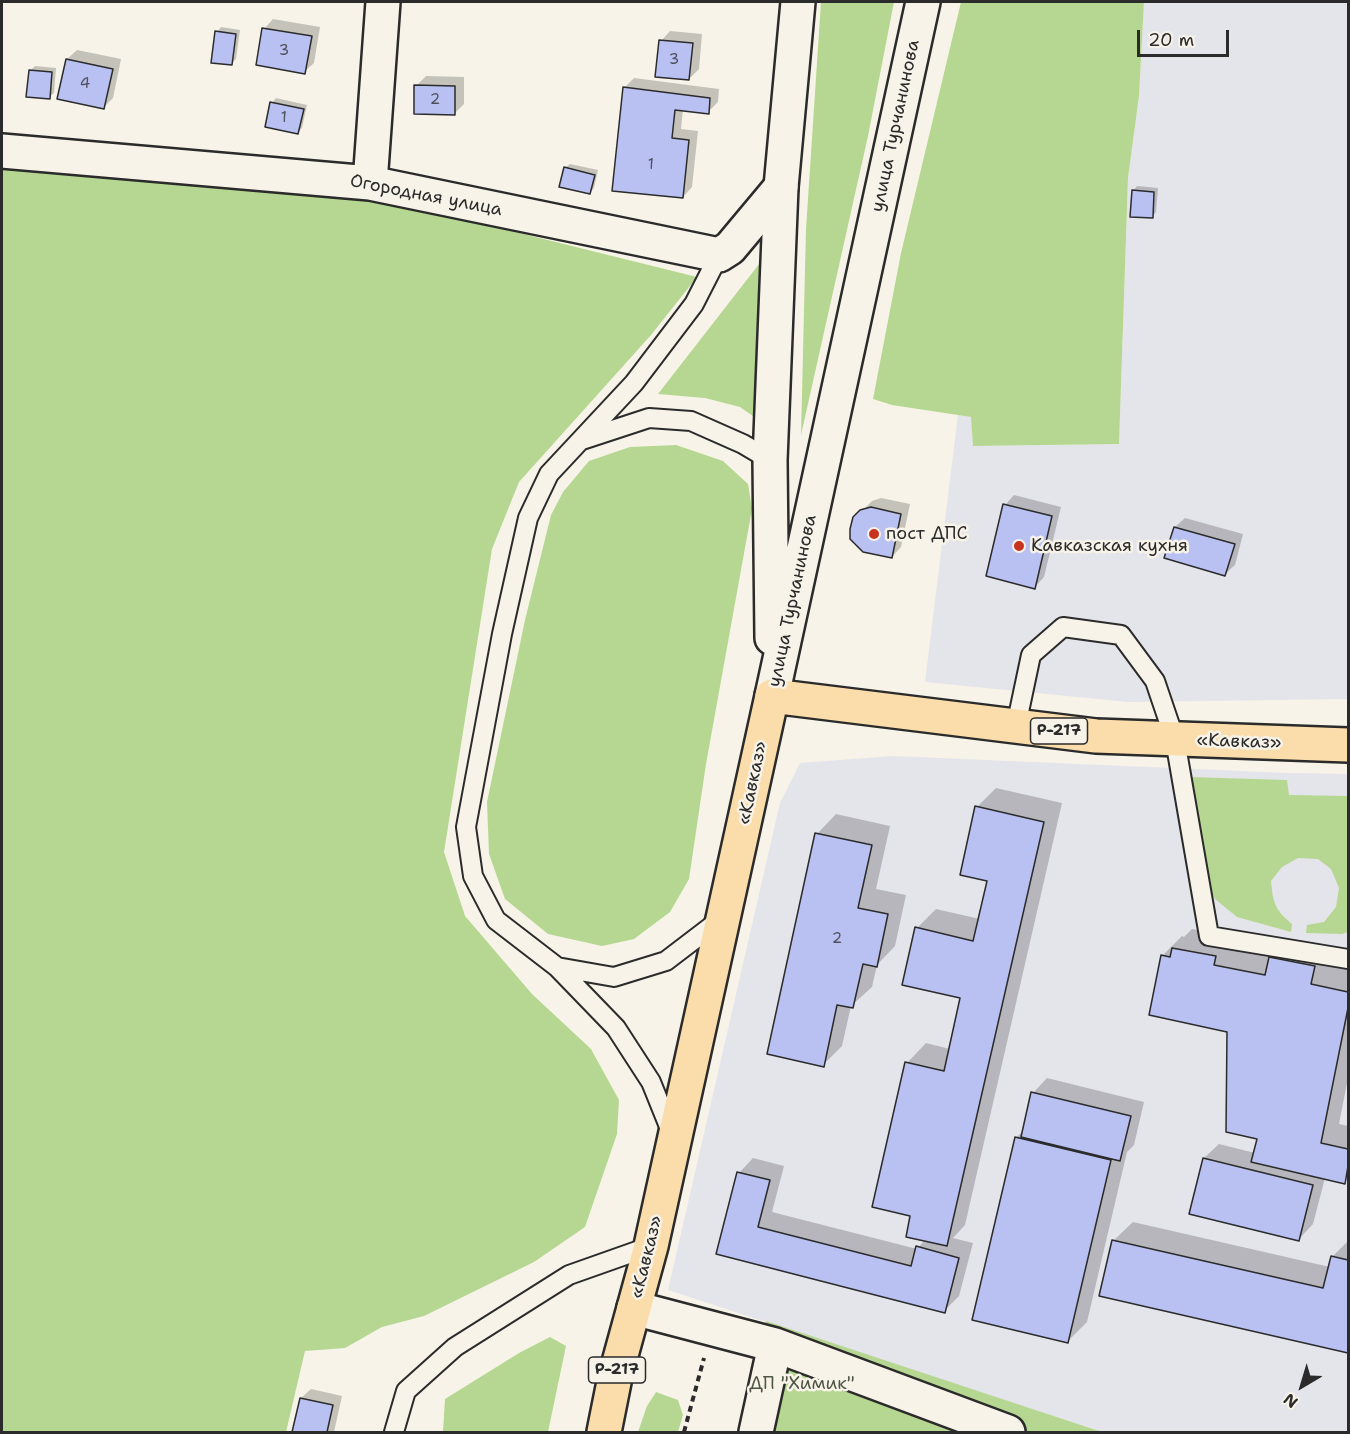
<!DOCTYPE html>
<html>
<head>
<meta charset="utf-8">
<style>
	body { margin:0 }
	#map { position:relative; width:1350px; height:1434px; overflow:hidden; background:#f7f3e8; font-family:"Shantell Sans",sans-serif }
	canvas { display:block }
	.frame { position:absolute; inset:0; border:3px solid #2b2b2b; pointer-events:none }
	.north { position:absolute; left:1272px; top:1356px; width:60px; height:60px; -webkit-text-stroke:4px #f7f3e8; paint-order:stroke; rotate:218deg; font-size:16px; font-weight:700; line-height:24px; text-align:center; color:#2b2b2b }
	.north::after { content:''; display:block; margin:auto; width:21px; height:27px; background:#2b2b2b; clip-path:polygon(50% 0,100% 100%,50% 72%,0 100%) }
	.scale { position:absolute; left:1137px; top:30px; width:92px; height:27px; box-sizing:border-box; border:3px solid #2b2b2b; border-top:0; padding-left:8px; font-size:18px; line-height:21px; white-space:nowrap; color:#2b2b2b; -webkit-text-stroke:4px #f7f3e8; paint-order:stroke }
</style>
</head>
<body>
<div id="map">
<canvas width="1350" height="1434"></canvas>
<div class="frame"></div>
<div class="north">N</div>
<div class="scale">20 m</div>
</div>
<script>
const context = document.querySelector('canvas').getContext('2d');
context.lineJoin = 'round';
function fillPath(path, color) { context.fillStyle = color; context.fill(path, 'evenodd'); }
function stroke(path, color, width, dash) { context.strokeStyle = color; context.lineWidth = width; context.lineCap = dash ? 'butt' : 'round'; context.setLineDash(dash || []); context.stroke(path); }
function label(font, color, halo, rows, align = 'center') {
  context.font = font + ' "Shantell Sans",sans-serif'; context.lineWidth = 5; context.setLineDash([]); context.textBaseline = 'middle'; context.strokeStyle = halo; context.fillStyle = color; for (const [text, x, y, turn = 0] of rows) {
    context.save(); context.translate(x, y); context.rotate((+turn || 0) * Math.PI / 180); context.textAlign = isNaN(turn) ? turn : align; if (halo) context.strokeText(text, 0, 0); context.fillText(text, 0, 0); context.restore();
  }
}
const built = new Path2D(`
	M1144,2H1348V699L1128,702L925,682L958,415L972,417L973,446L1119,444L1128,178L1139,96Z
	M893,756L1287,773L1348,774V1432H1102L668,1290L780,803L800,763Z`);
const green = new Path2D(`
	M821,2H894L868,136L801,435L806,229Z
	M961,2H1144L1139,96L1128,178L1119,444L973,446L971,417L892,405L873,399L901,253Z
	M2,161L370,196L697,277L651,335L519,482L492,549L444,852L465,916L532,994L591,1049L619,1100L617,1134L585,1227L534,1262L424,1316L382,1327L345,1348L305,1351L286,1432H2Z
	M763,259L760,421L740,407L705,398L658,394Z
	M676,445L723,461L748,484L752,509L706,764L689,879L670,912L634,939L602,946L548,934L505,899L489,854L487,802L525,620L551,515L563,492L589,461L630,447Z
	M1189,777L1287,780L1289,795L1347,796L1348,785V932L1342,934L1306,933L1307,925L1324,922L1336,907L1339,888L1331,869L1318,859L1298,858L1282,867L1271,881C1273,903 1275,910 1292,924L1291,932L1237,917L1215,899L1206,881Z
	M766,1321L1102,1432H741Z
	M550,1337L566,1346L548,1432H443L445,1399L519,1353Z
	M656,1392L678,1400L683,1415L678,1432H638L647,1406Z`);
const shadow = new Path2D(`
	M273,19L320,27L314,63L304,72L264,29Z
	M221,27L240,30L236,59L231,64L217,32Z
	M670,31L702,34L699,69L689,79L661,41Z
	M77,50L121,59L113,98L104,107L67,59Z
	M35,66L56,68L54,93L49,97L30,71Z
	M426,76L464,77V104L454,114L416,86Z
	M634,78L719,89L718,102L708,112L683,109L681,129L698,131L692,187L683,197L624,88Z
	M276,98L307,105L302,128L298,132L272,103Z
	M570,164L598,170L594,188L590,193L565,168Z
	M1137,186L1158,188L1156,212L1152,217L1133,191Z
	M1014,495L1061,507L1044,577L1035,587L1005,505Z
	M881,498L910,504L901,547L892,557L855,518L872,501Z
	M1185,518L1243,534L1235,565L1225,574L1175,527Z
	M996,788L1062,803L965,1225L953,1238L973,1243L959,1296L944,1311L718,1253L739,1173L753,1158L784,1166L772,1212L917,1249L925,1240L912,1215L907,1063L926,1043L950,1049L962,997L917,928L936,909L980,919L989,880L977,807Z
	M836,814L890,826L876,889L906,895L895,946L877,965L872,987L851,1006L842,1046L823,1065L817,834Z
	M1192,929L1234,937L1274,955L1290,939L1333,947L1330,965L1348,969V1078L1339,1124L1348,1126V1178L1344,1183L1325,1178L1313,1224L1299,1239L1204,1158L1219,1144L1255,1153L1259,1138L1229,1031L1162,956L1182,936L1184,937Z
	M1047,1078L1144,1102L1134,1145L1127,1152L1087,1322L1068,1341L1016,1138L1024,1130L1033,1093Z
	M1133,1222L1330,1267L1332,1257L1348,1241V1352L1101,1295L1113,1241Z
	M311,1389L342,1396L334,1432H293L301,1398Z`);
const building = new Path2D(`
	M262,28L312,36L305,74L256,65Z
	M215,31L236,34L232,65L211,63Z
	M659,40L693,43L689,80L655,77Z
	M66,59L113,69L104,109L57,99Z
	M29,70L52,72L50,99L26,97Z
	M414,85L455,86V115L414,114Z
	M623,87L710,98L709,114L675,110L672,138L689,140L683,198L612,191Z
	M270,102L304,109L298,134L265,127Z
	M564,167L595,175L590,194L559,187Z
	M1132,190L1154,192L1153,218L1130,217Z
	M1003,504L1052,516L1035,589L986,576Z
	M871,507L901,514L892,558L863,552L850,539V529L853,517L860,510Z
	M1174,527L1235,544L1225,576L1164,558Z
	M975,806L1044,822L947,1246L906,1237L910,1216L872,1207L905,1062L944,1071L960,998L902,985L915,927L973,941L987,881L960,875Z
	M815,833L872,845L858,908L888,914L877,967L863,964L853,1008L837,1005L824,1067L767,1054Z
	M1172,948L1216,956L1214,965L1265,975L1269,957L1315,966L1311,984L1348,992V1008L1321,1143L1348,1149V1166L1345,1184L1251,1162L1257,1139L1226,1132L1227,1032L1149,1015L1161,955L1170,957Z
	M1031,1092L1131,1116L1120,1161L1021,1137Z
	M1015,1137L1111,1160L1068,1343L972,1320Z
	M1203,1158L1313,1185L1299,1241L1189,1214Z
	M737,1172L770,1180L758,1227L911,1266L916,1246L959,1258L945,1313L716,1254Z
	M1112,1240L1323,1288L1331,1256L1348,1260V1353L1099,1296Z
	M300,1398L333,1405L327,1432H292Z`);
const path = new Path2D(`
	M684,1432L704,1358`);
const service = new Path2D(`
	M719,255L694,304L634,383L549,474L528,518L502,634L466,827L473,876L496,920L557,967L614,977L666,961L721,919
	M582,440L649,418L691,421L743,444L770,460
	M1016,726L1031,655L1063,627L1121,635L1155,681L1175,740L1209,936L1348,959
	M557,967L616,1028L651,1082L672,1134
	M394,1432L406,1391L455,1347L569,1275L651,1246`);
const minor = new Path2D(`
	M2,151L370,183L719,255L730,248L781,187
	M370,183L383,2
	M634,1308L775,1345L1008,1432
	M756,1432L775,1345`);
const tertiary = new Path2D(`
	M772,638L770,460L781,187L798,2
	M772,696L923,2`);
const trunk = new Path2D(`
	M604,1432L615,1377L651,1246L772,696L1096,736L1348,745`);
const markers = [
	[874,534,6,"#c8321e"],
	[1019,546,6,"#c8321e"]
];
const numberNames = [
	["3",284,51],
	["3",674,60],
	["4",85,84],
	["2",435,100],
	["1",284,118],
	["1",651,165],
	["2",837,939]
];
const shields = [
	[1059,731,57],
	[617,1370,57]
];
const shieldNames = [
	["Р-217",1059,731],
	["Р-217",617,1370]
];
const streetNames = [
	["улица Турчанинова",896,126,-78],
	["Огородная улица",426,196,11],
	["улица Турчанинова",793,601,-78],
	["«Кавказ»",1239,742,2],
	["«Кавказ»",753,783,-78],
	["«Кавказ»",647,1257,-76]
];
const poiNames = [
	["пост ДПС",886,534],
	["Кавказская кухня",1031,546]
];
const parkNames = [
	["ДП \"Химик\"",802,1384]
];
fillPath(built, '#e4e4eb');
fillPath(green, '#b6d791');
fillPath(shadow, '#0003');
fillPath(building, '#b9c1f2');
stroke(building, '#2b2b2b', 1.5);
stroke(service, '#2b2b2b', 22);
stroke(minor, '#2b2b2b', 38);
stroke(tertiary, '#2b2b2b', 38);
stroke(trunk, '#2b2b2b', 38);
stroke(path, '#2b2b2b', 4, [6, 4.5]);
stroke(service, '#f7f3e8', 18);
stroke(minor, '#f7f3e8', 33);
stroke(tertiary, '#f7f3e8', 33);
stroke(trunk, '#faddab', 33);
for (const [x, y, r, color] of markers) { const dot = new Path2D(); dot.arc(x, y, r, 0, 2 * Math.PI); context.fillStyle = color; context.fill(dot); stroke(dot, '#f7f3e8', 2); }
label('15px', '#4e505d', null, numberNames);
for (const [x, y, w] of shields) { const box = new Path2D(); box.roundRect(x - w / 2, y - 13, w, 26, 4.5); context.fillStyle = '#f7f3e8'; context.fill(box); stroke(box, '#2b2b2b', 1.5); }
label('bold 16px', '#2b2b2b', null, shieldNames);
label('18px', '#2b2b2b', '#f7f3e8', streetNames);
label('18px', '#2b2b2b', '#f7f3e8', poiNames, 'left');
label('18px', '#4e5644', '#f7f3e8', parkNames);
</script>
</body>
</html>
